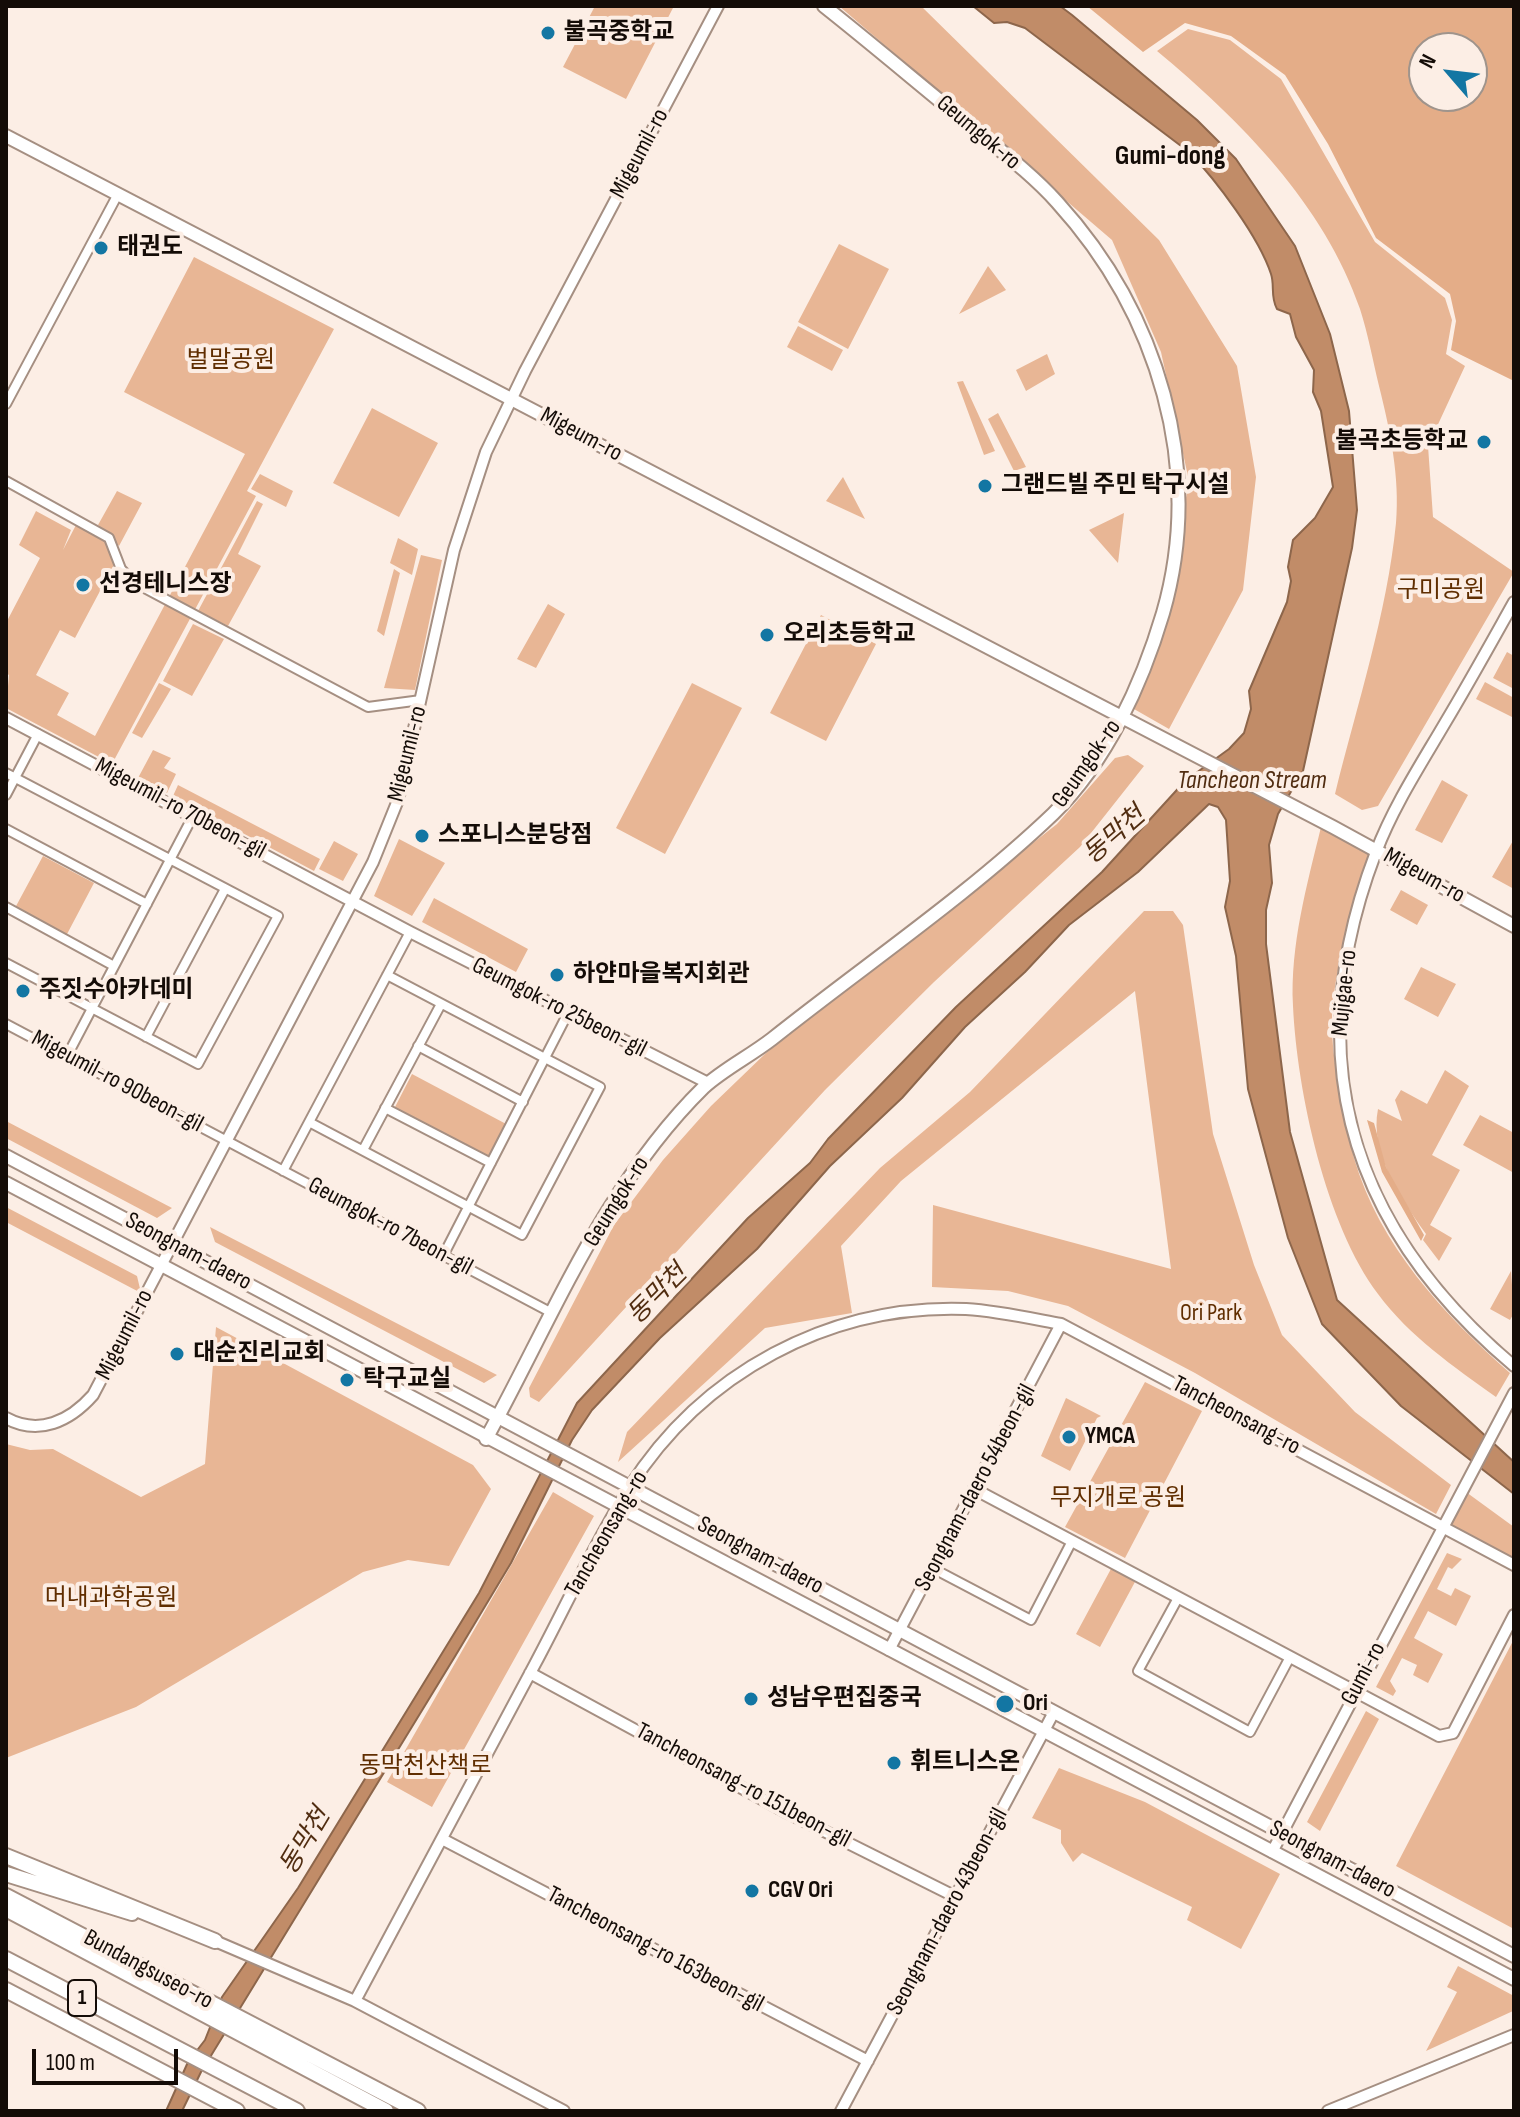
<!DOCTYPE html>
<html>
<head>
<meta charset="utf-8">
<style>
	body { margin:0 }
	#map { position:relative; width:1520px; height:2117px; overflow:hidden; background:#fceee5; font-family:"Sofia Sans Condensed",sans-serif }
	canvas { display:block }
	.frame { position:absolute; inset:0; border:8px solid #140c07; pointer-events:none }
	.north { position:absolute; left:1408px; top:32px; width:80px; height:80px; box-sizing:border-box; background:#fceee5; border:2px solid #9f948c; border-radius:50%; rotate:298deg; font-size:22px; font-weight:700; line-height:32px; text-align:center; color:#140c07 }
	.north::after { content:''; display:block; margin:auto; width:28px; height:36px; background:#1376a3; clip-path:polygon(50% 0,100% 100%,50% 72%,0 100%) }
	.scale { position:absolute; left:32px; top:2049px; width:146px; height:36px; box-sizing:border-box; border:4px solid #140c07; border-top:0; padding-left:10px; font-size:24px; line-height:28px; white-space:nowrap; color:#140c07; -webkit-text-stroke:6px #fceee5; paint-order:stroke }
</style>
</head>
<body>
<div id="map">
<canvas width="1520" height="2117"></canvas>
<div class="frame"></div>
<div class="north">N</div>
<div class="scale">100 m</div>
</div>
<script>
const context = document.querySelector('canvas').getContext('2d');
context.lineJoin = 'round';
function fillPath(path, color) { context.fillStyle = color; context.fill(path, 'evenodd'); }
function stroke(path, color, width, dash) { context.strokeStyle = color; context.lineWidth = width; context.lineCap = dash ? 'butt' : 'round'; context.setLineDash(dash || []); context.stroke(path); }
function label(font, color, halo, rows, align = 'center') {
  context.font = font + ' "Sofia Sans Condensed","Noto Sans KR",sans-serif'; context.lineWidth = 8; context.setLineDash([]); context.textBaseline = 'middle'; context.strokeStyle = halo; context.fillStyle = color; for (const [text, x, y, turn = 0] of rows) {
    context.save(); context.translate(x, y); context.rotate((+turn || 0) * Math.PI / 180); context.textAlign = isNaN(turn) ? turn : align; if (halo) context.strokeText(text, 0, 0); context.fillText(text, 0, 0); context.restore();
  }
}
const green = new Path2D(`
	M595,6H674L626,99L563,67Z
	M839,6H921L1159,240L1237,366L1256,477L1243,590L1169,729L1127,705L1171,581L1189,481L1161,352L1112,240Z
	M1188,29L1230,40L1281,79L1375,242L1445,298L1452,320L1446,354L1465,366L1428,446L1433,517L1514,572L1378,806L1362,810L1335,794C1357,705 1387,614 1396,523C1400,477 1390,430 1379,386C1373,361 1368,334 1360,309C1324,204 1240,120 1157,51Z
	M839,244L889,269L848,349L798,322Z
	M194,257L334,329L247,491L256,496L112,764L6,708L9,675L6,673V623L40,558L19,545L36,511L71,530L63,550L76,525L108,543L116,561L75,638L60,630L36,675L69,693L57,715L95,736L245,454L124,392Z
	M988,266L1006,290L959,314Z
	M798,326L843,350L832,371L787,347Z
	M1047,354L1055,374L1026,391L1016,370Z
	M963,381L995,451L984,455L957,382Z
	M372,408L438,443L399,517L333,483Z
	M998,413L1026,467L1014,471L988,419Z
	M260,474L293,491L286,507L251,489Z
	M843,477L865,519L826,501Z
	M117,491L142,503L119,546L98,525Z
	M257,501L263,504L238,554L261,566L228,626L198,611Z
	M1124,513L1118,563L1089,530Z
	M398,538L418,549L412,575L390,563Z
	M421,555L442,560L415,690L384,688Z
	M394,569L400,573L384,636L377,631Z
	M548,604L565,614L536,668L517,659Z
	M821,615L876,644L826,741L770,713Z
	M193,624L224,639L192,696L163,681Z
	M1507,652L1514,656V689L1493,678Z
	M1485,682L1514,698V718L1476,699Z
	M159,683L171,689L142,738L132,733Z
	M692,683L742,708L665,854L616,828Z
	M153,750L171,758L164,768L176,774L167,793L138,778Z
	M1128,755L1144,766L1080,847L934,982L825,1090L539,1402L530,1397L529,1388L614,1225L663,1160L711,1106L766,1053L1057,824L1115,758Z
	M1442,780L1468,795L1442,843L1415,830Z
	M178,785L320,859L314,871L173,796Z
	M1321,827L1371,853C1356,901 1339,951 1333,1001C1329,1039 1337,1080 1345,1116C1349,1130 1350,1144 1354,1158C1379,1245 1444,1315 1510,1373L1496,1397C1453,1366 1410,1337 1378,1294C1326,1225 1297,1092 1293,1006C1290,945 1307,885 1321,827Z
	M399,839L445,863L412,916L374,896Z
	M1514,839V889L1492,877Z
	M334,841L358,854L343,881L319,869Z
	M43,856L94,883L66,936L15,908Z
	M1401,890L1428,905L1417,925L1390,910Z
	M434,898L528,949L516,972L422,922Z
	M1144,911H1173L1183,925L1213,1134L1254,1265L1282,1335L1355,1412L1451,1485L1436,1514L1195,1373L1068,1306L1008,1291L932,1287L933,1205L1171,1269L1135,991L901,1181L841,1246L852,1313L765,1328L618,1462L627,1432L880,1168L970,1092Z
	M1421,967L1456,984L1438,1017L1404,999Z
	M1445,1070L1469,1086L1432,1155L1460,1170L1430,1225L1452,1238L1439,1261L1423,1240L1426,1234C1402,1200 1369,1153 1378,1109L1402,1121L1395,1100L1401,1090L1427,1104Z
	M412,1074L508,1125L490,1160L394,1109Z
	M1480,1115L1514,1133V1173L1463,1145Z
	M6,1121L172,1208L157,1218L6,1138Z
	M6,1207L137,1276L141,1293L6,1222Z
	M210,1227L497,1375L484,1383L215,1242Z
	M1511,1271L1514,1313L1510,1320L1490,1309Z
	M216,1327L473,1465L491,1489L449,1566L408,1560L363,1572L136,1707L6,1758V1444L30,1450L53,1449L141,1497L205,1464Z
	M1145,1382L1202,1411L1125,1558L1065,1527Z
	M1066,1398L1101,1416L1097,1418L1070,1471L1041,1456Z
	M553,1492L594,1516L432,1807L387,1782Z
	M1466,1492L1514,1527V1558L1450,1524Z
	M1447,1553L1462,1559L1452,1569L1448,1567L1437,1589L1451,1596L1455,1588L1471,1596L1456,1626L1428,1611L1414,1638L1443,1654L1428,1683L1413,1675L1417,1665L1402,1658L1390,1681L1396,1691L1393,1696L1376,1687Z
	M1112,1567L1136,1580L1100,1647L1076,1634Z
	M1514,1639V1929L1396,1866Z
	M1366,1711L1379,1719L1320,1831L1307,1822Z
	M1059,1768L1145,1802L1280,1874L1241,1949L1187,1920L1192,1907L1082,1853L1073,1862L1061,1843V1830L1032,1818Z
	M1458,1966L1514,1996L1513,2011L1426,2051L1457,1992L1447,1987Z`);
const forest = new Path2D(`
	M1087,6H1514V381L1451,350L1456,321L1450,294L1376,238L1328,144L1285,75L1231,36L1185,23L1143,52ZM1424,48H1472V96H1424Z
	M1367,1120L1374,1123L1386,1167L1424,1235L1421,1241L1382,1172Z`);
const water = new Path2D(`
	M973,6H1060L1072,15L1197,120L1236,159L1295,246L1330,334L1349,411L1357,510L1352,548L1303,771L1278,814L1269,845L1272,883L1266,910V944L1290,1132L1337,1300L1514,1462V1494L1401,1406L1322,1324L1288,1238L1248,1089L1236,956L1225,907L1230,881L1226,820L1218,807L1209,804L1138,872L1069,925L1025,972L965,1027L902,1098L830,1166L757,1249L660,1338L592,1410L572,1440L511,1563L454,1658L201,2072L182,2111H166L188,2062L205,2040L222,1997L298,1888L479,1593L577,1403L748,1218L810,1163L828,1139L956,1007L1102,872L1185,781L1229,749L1244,733L1251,709L1249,691L1287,602L1291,581L1288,567L1293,540L1315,518L1333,487L1321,411L1313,392L1314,370L1296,337L1290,314L1277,309C1270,296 1275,286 1271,274C1259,237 1216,180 1189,152L1025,28L1007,22L994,23Z`);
const minor = new Path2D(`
	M6,404L118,194
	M6,481L109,538L121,569L135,583L368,707L421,700
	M6,773L278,916L198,1064L6,963
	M6,795L38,734
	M6,829L147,904
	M6,907L114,966
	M6,1024L552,1313
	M146,1037L225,889
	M418,1046L523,1102
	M67,1056L193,816
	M385,1108L491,1163
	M309,1122L522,1235L600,1087L387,975
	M363,1150L441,1004
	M283,1171L410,932
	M443,1256L568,1013
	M934,1569L1031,1620L1072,1541
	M1178,1598L1138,1671L1250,1732L1290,1657`);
const tertiary = new Path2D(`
	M1514,602C1491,643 1469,683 1445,723C1421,764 1393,807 1376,852C1298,1056 1348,1226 1514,1366
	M6,718L410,932L708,1083
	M6,1418C39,1436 70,1421 93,1395L373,862L398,800L454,550L486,452L525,371L718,6
	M976,1490L1439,1736L1453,1733L1514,1615
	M889,1650L1061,1324
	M530,1673L786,1812L956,1897
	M442,1839L868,2061
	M1272,1852L1514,1393
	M215,1941L355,2001L564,2111
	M355,2001C415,1889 475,1777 535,1664C566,1606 594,1544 629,1488C702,1373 829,1304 966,1309C998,1311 1029,1318 1061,1324L1514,1565
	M841,2111L1054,1712
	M1328,2111L1514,2035`);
const secondary = new Path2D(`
	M6,136L1333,827L1514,926
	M486,1439C552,1319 604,1185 704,1087C724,1069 750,1056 772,1039C865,965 967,896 1053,814C1107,761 1142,684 1163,613C1205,467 1158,313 1057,202C1031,173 997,148 967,123C919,84 872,44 824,6`);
const primary = new Path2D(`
	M6,1156L1514,1956
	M6,1183L1514,1979`);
const trunk = new Path2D(`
	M6,1856L215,1941
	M6,1874L132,1913
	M6,1896L418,2111
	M6,1909L386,2111`);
const motorway = new Path2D(`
	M6,1959L297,2111
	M6,1990L237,2111`);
const markers = [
	[548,33,8,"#1376a3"],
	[101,248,8,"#1376a3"],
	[1484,442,8,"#1376a3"],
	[985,486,8,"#1376a3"],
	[83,585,8,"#1376a3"],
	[767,635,8,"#1376a3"],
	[422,836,8,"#1376a3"],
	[557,975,8,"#1376a3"],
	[23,991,8,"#1376a3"],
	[177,1354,8,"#1376a3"],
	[347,1380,8,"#1376a3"],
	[1069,1437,8,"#1376a3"],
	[751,1699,8,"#1376a3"],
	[1005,1704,10,"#1376a3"],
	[894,1763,8,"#1376a3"],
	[752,1891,8,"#1376a3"]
];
const shields = [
	[82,1998,28]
];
const shieldNames = [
	["1",82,1998]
];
const poiNames = [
	["불곡중학교",564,33],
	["태권도",117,248],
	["불곡초등학교",1468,442,"right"],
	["그랜드빌 주민 탁구시설",1001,486],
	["선경테니스장",99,585],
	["오리초등학교",783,635],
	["스포니스분당점",438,836],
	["하얀마을복지회관",573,975],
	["주짓수아카데미",39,991],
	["대순진리교회",193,1354],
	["탁구교실",363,1380],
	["YMCA",1085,1437],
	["성남우편집중국",767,1699],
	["Ori",1023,1704],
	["휘트니스온",910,1763],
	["CGV Ori",768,1891]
];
const streetNames = [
	["Geumgok-ro",978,133,40],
	["Migeumil-ro",640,154,-62],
	["Migeum-ro",581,435,28],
	["Migeumil-ro",408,754,-76],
	["Geumgok-ro",1087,764,-55],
	["Migeumil-ro 70beon-gil",180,809,28],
	["Migeum-ro",1424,876,29],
	["Mujigae-ro",1345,993,-84],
	["Geumgok-ro 25beon-gil",559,1008,27],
	["Migeumil-ro 90beon-gil",117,1082,28],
	["Geumgok-ro",617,1202,-58],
	["Geumgok-ro 7beon-gil",390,1227,28],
	["Seongnam-daero",188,1252,28],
	["Migeumil-ro",125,1335,-63],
	["Tancheonsang-ro",1236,1416,28],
	["Seongnam-daero 54beon-gil",976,1488,-62],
	["Tancheonsang-ro",607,1534,-60],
	["Seongnam-daero",760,1556,28],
	["Gumi-ro",1364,1674,-62],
	["Tancheonsang-ro 151beon-gil",743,1786,28],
	["Seongnam-daero",1332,1860,28],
	["Seongnam-daero 43beon-gil",948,1912,-62],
	["Tancheonsang-ro 163beon-gil",655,1950,28],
	["Bundangsuseo-ro",148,1970,28]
];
const parkNames = [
	["벌말공원",231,361],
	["구미공원",1441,591],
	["Ori Park",1211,1314],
	["무지개로 공원",1118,1499],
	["머내과학공원",111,1599],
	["동막천산책로",425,1767]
];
const waterNames = [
	["Tancheon Stream",1252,781],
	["동막천",1115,836,-41],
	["동막천",658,1295,-45],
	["동막천",306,1842,-59]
];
const quarterNames = [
	["Gumi-dong",1170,157]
];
fillPath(green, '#e8b695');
fillPath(forest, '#e4ad88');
fillPath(water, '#c18c68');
stroke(water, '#8d664b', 2);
stroke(minor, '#a58f82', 12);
stroke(tertiary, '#a58f82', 14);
stroke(secondary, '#a58f82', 16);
stroke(primary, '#a58f82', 16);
stroke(trunk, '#a58f82', 18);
stroke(motorway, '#a58f82', 18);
stroke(minor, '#fff', 8);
stroke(tertiary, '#fff', 10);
stroke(secondary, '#fff', 12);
stroke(primary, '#fff', 12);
stroke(trunk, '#fff', 14);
stroke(motorway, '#fff', 14);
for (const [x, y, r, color] of markers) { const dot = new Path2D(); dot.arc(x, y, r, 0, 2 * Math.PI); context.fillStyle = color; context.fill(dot); stroke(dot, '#fceee5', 3); }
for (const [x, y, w] of shields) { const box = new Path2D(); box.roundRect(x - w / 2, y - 18, w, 36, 6); context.fillStyle = '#fceee5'; context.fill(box); stroke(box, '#140c07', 2); }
label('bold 22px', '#140c07', null, shieldNames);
label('bold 24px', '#140c07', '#fceee5', poiNames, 'left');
label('24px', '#140c07', '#fceee5', streetNames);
label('24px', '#602e01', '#fceee5', parkNames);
label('italic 26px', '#512d11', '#fceee5', waterNames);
label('bold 28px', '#140c07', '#fceee5', quarterNames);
</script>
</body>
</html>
